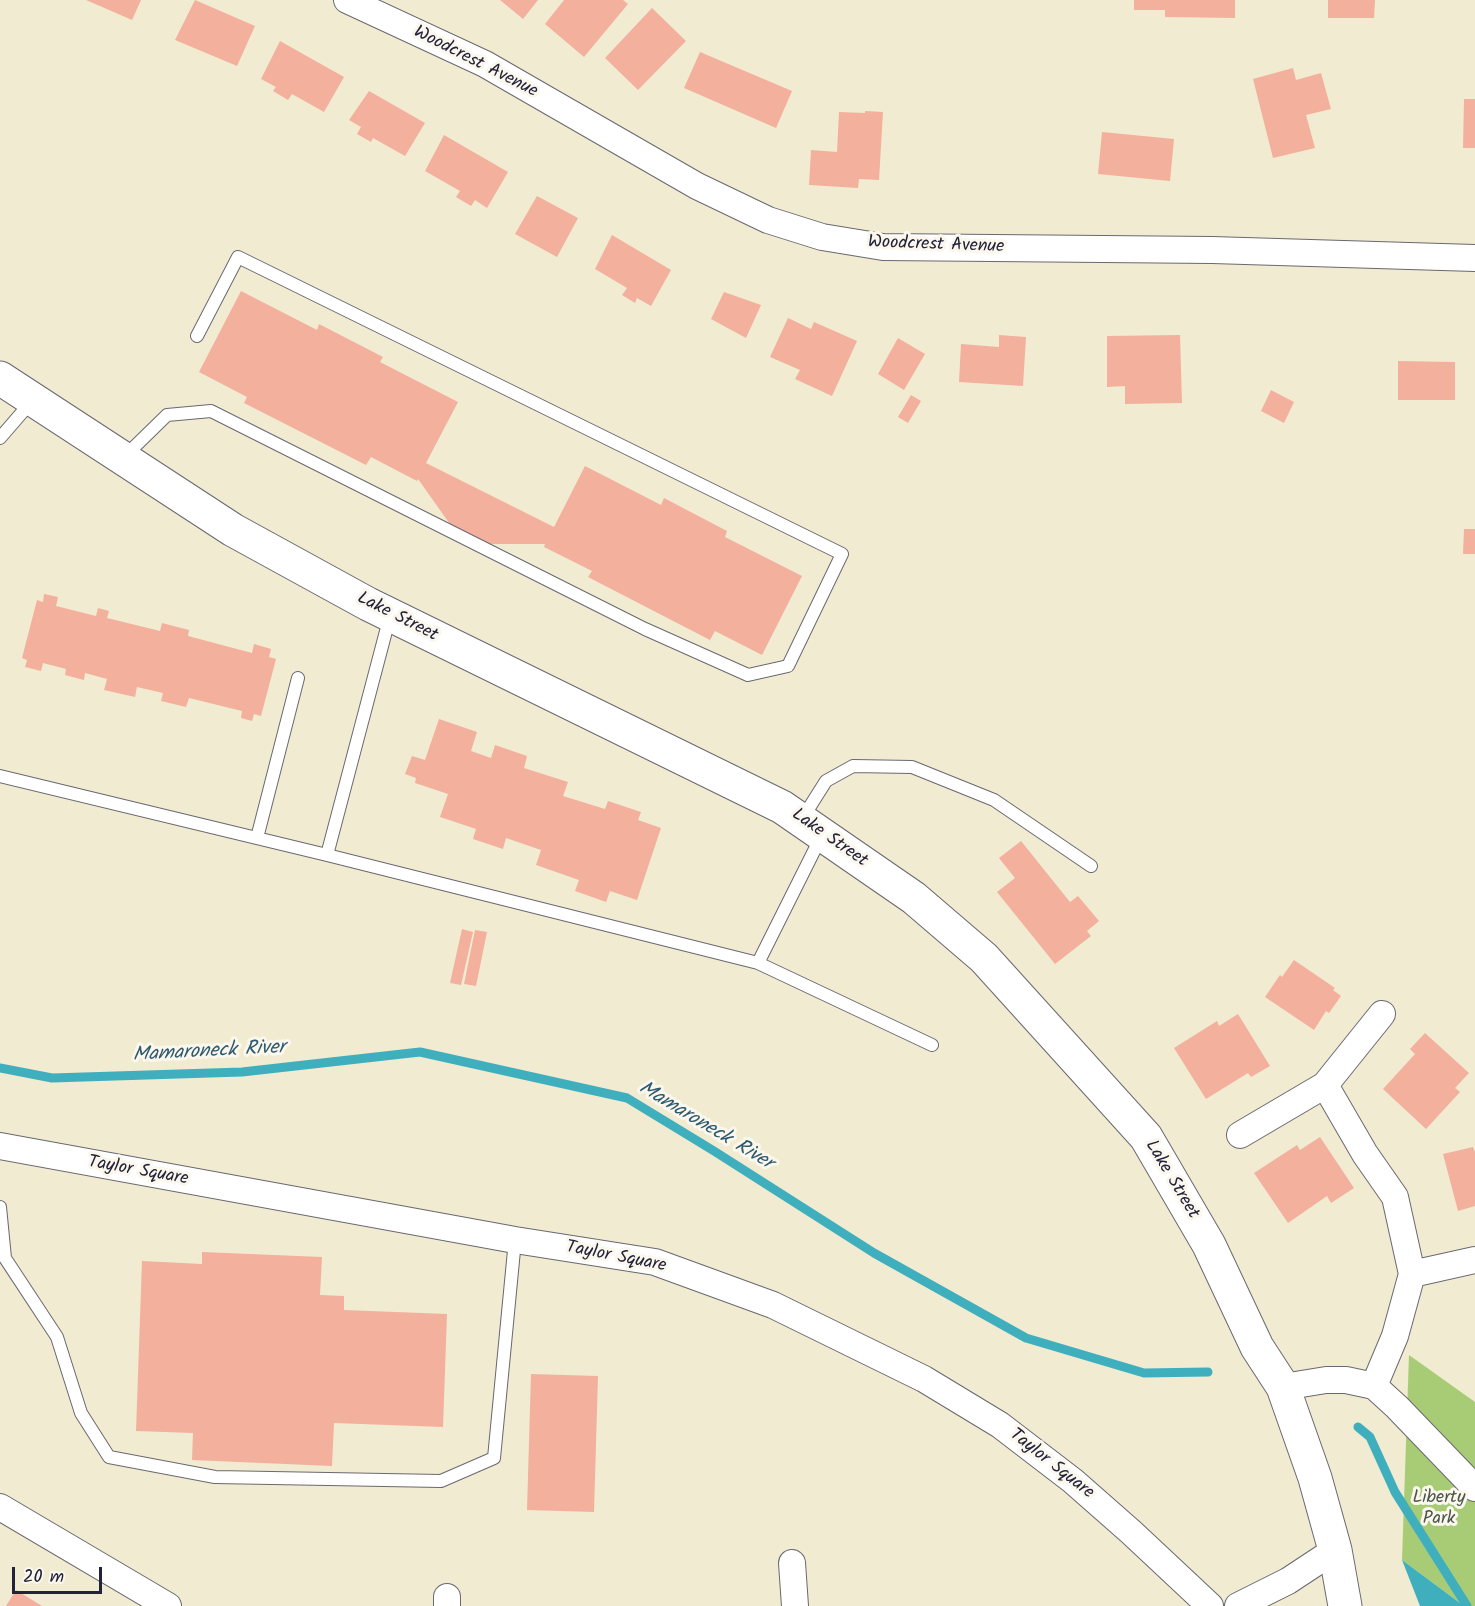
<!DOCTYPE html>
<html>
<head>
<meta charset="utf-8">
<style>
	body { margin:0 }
	#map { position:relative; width:1475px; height:1606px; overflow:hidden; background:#f1ebd2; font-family:Kalam,sans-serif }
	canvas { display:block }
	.scale { position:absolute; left:12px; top:1567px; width:90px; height:27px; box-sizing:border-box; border:3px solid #22223b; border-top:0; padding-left:8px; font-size:18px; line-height:21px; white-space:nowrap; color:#22223b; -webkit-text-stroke:4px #fbf7ec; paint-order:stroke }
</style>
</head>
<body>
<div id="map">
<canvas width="1475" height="1606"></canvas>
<div class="scale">20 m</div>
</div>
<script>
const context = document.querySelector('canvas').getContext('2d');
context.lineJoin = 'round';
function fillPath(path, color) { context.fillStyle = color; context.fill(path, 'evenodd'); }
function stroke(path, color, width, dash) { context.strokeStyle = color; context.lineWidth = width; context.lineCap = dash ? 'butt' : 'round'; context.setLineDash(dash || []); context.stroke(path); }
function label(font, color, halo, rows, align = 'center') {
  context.font = font + ' Kalam,sans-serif'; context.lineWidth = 6; context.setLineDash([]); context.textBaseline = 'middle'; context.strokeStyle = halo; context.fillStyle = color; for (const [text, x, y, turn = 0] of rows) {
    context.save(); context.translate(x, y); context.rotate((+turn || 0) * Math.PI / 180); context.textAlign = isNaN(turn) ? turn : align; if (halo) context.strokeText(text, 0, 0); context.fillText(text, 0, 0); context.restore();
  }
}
const green = new Path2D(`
	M1409,1355L1475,1402V1606H1464L1402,1560Z`);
const water = new Path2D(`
	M1402,1560L1464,1606H1420Z`);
const stream = new Path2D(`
	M0,1068L52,1078L242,1072L420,1052L627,1098L714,1151L874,1253L1026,1338L1144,1373L1208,1372
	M1358,1427L1370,1437L1395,1492L1467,1606`);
const building = new Path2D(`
	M86,0H141L132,20Z
	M195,0L255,26L237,66L175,40Z
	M500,0H538L523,19Z
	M564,0H623L628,4L584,57L545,24Z
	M1134,0H1235V18L1165,17V10H1134Z
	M1328,0H1375L1374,18H1328Z
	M652,8L686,41L638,90L605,58Z
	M280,41L344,77L324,112L292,94L288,100L273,91L276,87L261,79Z
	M700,52L792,91L776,128L684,88Z
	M1293,68L1296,80L1321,73L1331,109L1306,115L1315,148L1273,158L1253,79Z
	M369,91L425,123L405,156L373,138L371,142L357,134L361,127L349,120Z
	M1464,99H1475V148H1463Z
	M865,111L883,112L879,180L859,179L858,188L809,185L811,150L837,152L839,112L865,113Z
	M1102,132L1174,139L1170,181L1098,174Z
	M444,135L508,172L487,208L475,200L471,206L456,197L460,191L425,171Z
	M537,196L578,218L557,257L515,234Z
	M612,235L671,270L651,306L637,298L635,303L622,295L627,288L595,269Z
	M241,291L317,330L319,324L383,357L380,362L458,402L426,463L554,527L585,466L661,505L664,498L727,531L725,537L802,576L762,655L715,631L710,640L588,577L592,571L544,547L545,544H486L452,527L418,479L417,481L371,457L366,465L244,403L247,397L199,372Z
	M724,292L761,305L746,338L711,319Z
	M788,318L811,329L814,322L857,341L832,396L795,379L800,370L770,357Z
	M999,335L1026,337L1023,386L959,382L961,344L999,347Z
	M1180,335L1182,403L1125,404V386L1107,387V336Z
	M898,338L925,354L904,390L878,374Z
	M1398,361L1455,362V400H1398Z
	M1271,390L1294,402L1284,423L1261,411Z
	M911,395L921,401L908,423L898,417Z
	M1464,529H1475V554H1463Z
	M44,594L58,597L56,606L96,616L98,608L109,611L107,618L160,631L162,623L189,630L188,636L252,653L254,644L271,649L269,657L276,659L261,716L254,714L252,721L241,718L242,711L189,698L186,707L161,701L163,693L137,687L135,697L104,690L107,679L85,673L84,680L65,675L66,669L43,663L41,671L25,667L27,660L22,658L37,600L43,602Z
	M439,719L477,732L471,751L491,758L495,745L527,756L524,768L568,782L563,796L605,809L608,801L641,812L638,820L661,828L637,900L610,891L606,902L575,891L579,880L536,865L541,850L506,838L503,849L473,839L476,829L440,817L448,794L415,783L416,778L405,774L412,756L425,760Z
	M1021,841L1070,902L1078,896L1099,921L1087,931L1091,936L1055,964L997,892L1015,878L999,858Z
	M462,929L473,932L461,985L450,983Z
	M475,930L487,932L476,986L464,984Z
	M1294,960L1335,988L1333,990L1341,996L1329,1013L1326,1011L1314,1030L1265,997L1280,975L1282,977Z
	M1238,1014L1270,1066L1251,1077L1248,1073L1206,1099L1174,1048L1217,1021L1219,1026Z
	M1425,1033L1469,1073L1455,1088L1460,1092L1426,1129L1383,1089L1415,1054L1410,1049Z
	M1320,1137L1354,1188L1331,1203L1327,1196L1288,1223L1254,1173L1297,1145L1300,1150Z
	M1473,1147L1475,1152V1206L1458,1211L1443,1154Z
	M202,1252L322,1257L320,1295L344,1296V1310L447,1314L443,1427L334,1423L332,1466L192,1460L193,1433L136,1431L142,1261L202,1264Z
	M531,1374L598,1376L594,1512L527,1510Z
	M16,1590L42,1606H6Z`);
const service = new Path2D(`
	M0,438L32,401
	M123,458L167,415L211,411L645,629L748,675L788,666L842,554L238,257L197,336
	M0,776L327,855L390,616
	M802,819L826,781L853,766L912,767L994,800L1091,866
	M257,838L298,678
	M327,855L758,963L932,1045
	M758,963L822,835
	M0,1207L5,1258L57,1337L81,1413L109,1457L215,1477L441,1481L494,1458L515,1240`);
const minor = new Path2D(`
	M347,0L485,64L697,186L768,220L822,237L883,247L1212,250L1475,258
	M1325,1085L1365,1154L1395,1197L1412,1274L1395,1336L1374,1386
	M1240,1135L1325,1085L1382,1014
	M0,1146L515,1240L655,1262L773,1305L924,1379L1000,1425L1073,1481L1131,1532L1210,1606
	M1412,1274L1475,1260
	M1283,1387L1326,1380H1346L1374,1386L1397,1407L1475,1488
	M0,1507L168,1606
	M792,1563L795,1606
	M447,1597V1606
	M1238,1606L1288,1581L1335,1550`);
const secondary = new Path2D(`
	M0,378L233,530L368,604L782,807L914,898L984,958L1146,1137L1209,1245L1257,1347L1283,1387L1315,1478L1335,1550L1345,1606`);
const streetNames = [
	["Woodcrest Avenue",475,63,27],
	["Woodcrest Avenue",936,246,2],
	["Lake Street",397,618,27],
	["Lake Street",829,839,35],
	["Taylor Square",138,1172,10],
	["Lake Street",1171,1180,59],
	["Taylor Square",616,1258,11],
	["Taylor Square",1051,1465,38]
];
const parkNames = [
	["Liberty",1439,1499],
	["Park",1439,1520]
];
const waterNames = [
	["Mamaroneck River",209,1053,-3],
	["Mamaroneck River",705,1127,31]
];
fillPath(green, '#a8cc75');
fillPath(water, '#40afbd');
stroke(stream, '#40afbd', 9);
fillPath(building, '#f3b09c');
stroke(service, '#6a6870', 14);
stroke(minor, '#6a6870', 28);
stroke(secondary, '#6a6870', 35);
stroke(service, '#fff', 12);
stroke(minor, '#fff', 26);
stroke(secondary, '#fff', 33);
label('18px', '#22223b', '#fbf7ec', streetNames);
label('18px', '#4a554c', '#fbf7ec', parkNames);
label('italic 20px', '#2e5a6f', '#fbf7ec', waterNames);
</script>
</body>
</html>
